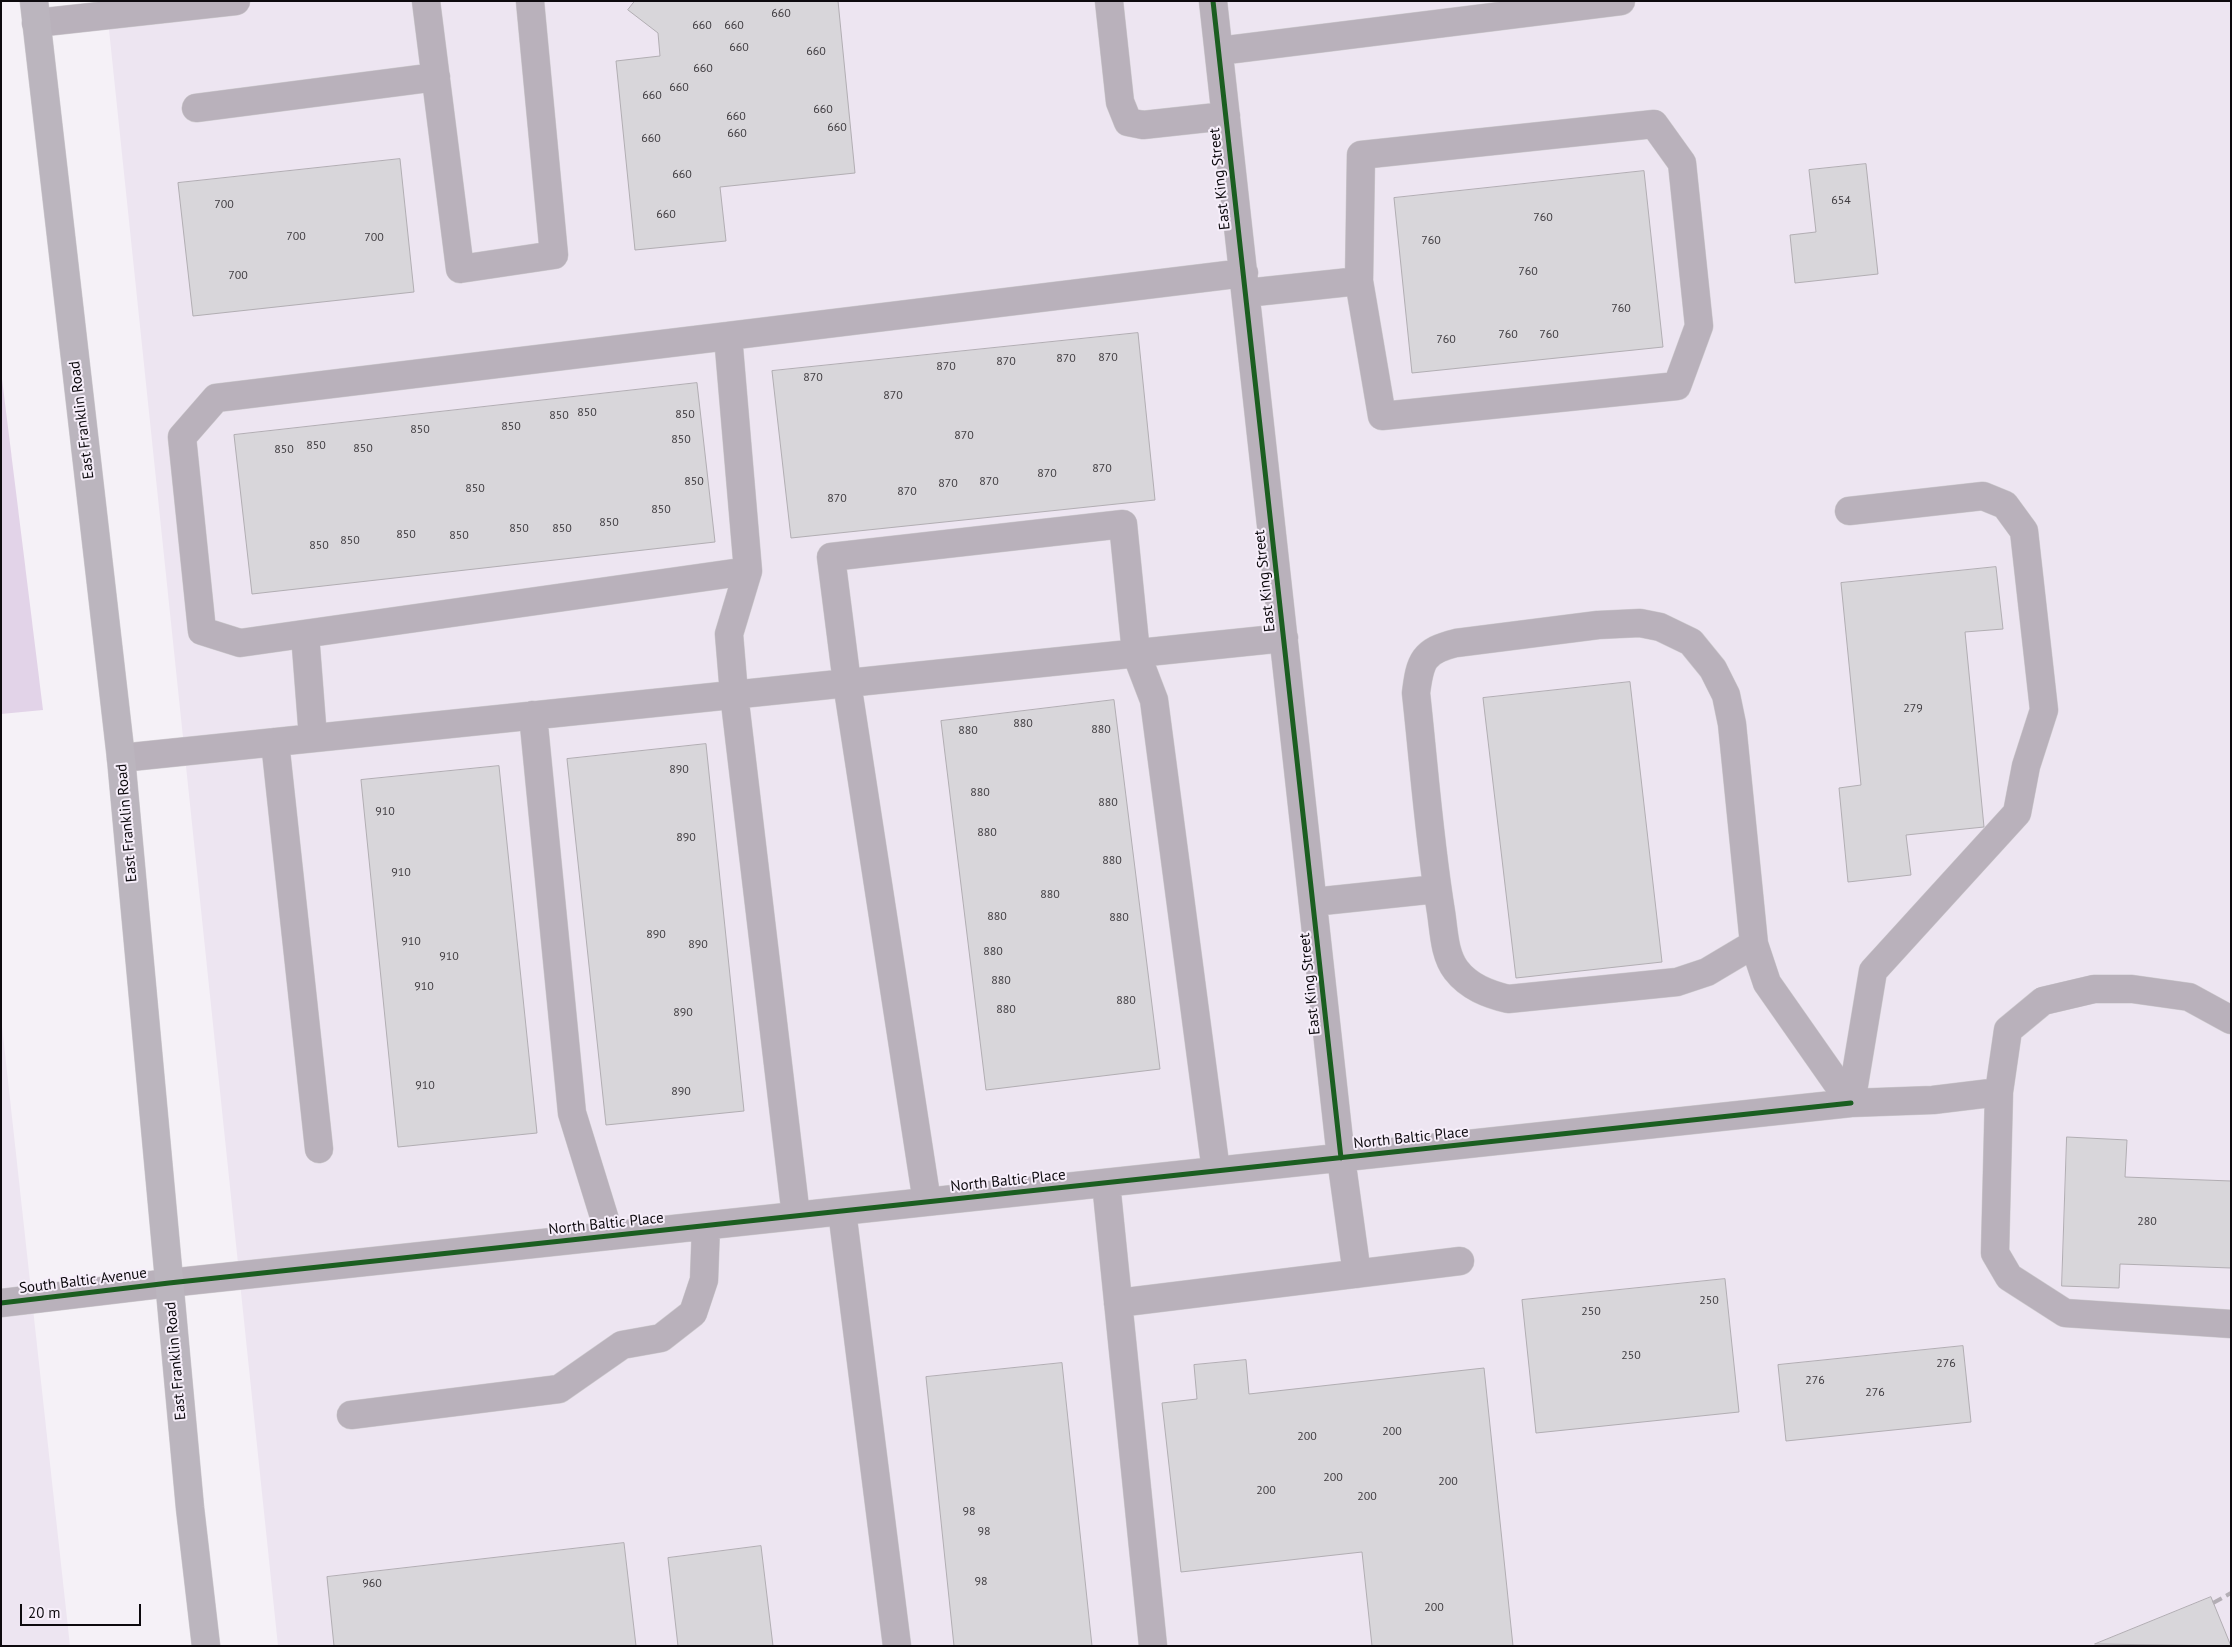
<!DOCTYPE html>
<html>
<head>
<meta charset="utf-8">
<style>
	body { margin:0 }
	#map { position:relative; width:2232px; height:1647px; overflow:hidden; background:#f5f1f7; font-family:"PT Sans",sans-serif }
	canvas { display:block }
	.frame { position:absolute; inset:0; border:2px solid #0d0a0e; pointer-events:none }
	.scale { position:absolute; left:20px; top:1604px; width:121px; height:22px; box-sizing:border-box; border:2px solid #0d0a0e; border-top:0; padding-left:6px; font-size:15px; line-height:18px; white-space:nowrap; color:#0d0a0e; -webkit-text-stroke:4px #f6eefa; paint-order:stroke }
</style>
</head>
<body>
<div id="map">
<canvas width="2232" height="1647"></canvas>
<div class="frame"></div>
<div class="scale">20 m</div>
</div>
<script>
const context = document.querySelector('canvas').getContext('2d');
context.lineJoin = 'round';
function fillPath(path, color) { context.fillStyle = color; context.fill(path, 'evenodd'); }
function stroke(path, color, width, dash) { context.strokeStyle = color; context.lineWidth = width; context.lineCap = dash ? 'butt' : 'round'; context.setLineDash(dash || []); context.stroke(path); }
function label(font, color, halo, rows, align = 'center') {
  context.font = font + ' "PT Sans",sans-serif'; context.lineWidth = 4; context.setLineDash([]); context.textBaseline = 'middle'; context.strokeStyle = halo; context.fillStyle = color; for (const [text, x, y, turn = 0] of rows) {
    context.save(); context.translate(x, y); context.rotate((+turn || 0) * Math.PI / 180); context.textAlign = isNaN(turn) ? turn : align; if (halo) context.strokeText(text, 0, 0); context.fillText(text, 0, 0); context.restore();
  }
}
const built = new Path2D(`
	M106,1H2231V1646H278Z
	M1,1017L70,1646H1Z`);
const green = new Path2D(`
	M1,371L43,710L1,714Z`);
const building = new Path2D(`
	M635,1H838L855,173L720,187L726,241L635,250L616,61L660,56L658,33L628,10Z
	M400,159L414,292L193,316L178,183Z
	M1866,164L1878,274L1795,283L1790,235L1816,232L1809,170Z
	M1644,171L1663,347L1412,373L1394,198Z
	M1138,333L1155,500L791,538L772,371Z
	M697,383L715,542L252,594L234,435Z
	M1996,567L2003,629L1965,632L1984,827L1906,835L1911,875L1848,882L1839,788L1861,785L1841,583Z
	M1630,682L1662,962L1516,978L1483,698Z
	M1114,700L1160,1069L986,1090L941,721Z
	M706,744L744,1111L606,1125L567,759Z
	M499,766L537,1133L398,1147L361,780Z
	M2067,1137L2127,1140L2125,1177L2231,1181V1268L2120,1264L2119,1288L2062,1286Z
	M1725,1279L1739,1412L1536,1433L1522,1300Z
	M1963,1346L1971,1422L1786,1441L1778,1365Z
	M1246,1360L1249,1394L1484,1368L1513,1646H1372L1362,1552L1181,1572L1162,1403L1197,1399L1194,1365Z
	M1062,1363L1092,1646H954L926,1377Z
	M624,1543L636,1646H334L327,1577Z
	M761,1546L773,1646H678L668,1558Z
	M2211,1597L2231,1646L2095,1644Z`);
const minor = new Path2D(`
	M426,1L460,269L554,255L530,1
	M1109,1L1120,102L1128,122L1143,125L1226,116
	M1213,1L1341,1158L1357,1274
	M36,23L236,1
	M1219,51L1621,1
	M196,108L436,77
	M1246,293L1359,281L1382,416L1677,386L1699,326L1682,163L1654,124L1361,155L1359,281
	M728,336L1244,273
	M1849,511L1983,496L2005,505L2024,531L2044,710L2026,766L2017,813L1873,971L1851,1103
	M748,571L240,643L202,631L182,437L216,398L728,336L748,571L729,634L734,694L796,1216
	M305,634L313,738
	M533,715L572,1113L610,1236
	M275,742L319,1149
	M121,758L1284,638
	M1313,902L1437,889
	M1754,944L1707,972L1677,982L1508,999C1488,994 1469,987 1456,970C1444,954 1444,931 1441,912C1429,839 1424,766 1416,693C1420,661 1423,651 1456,643L1598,625L1640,623L1660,627L1691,642L1713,669L1726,695L1732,724L1754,944L1767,983L1851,1103
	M2231,1020L2189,997L2132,989H2094L2043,1001L2008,1030L1999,1092L1995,1253L2009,1277L2065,1313L2231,1324
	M1106,1183L1153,1646
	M927,1202L847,683L831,557L1123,524L1136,653L1154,700L1216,1171
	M842,1211L897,1646
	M1,1303L169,1283L1851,1103L1933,1100L1999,1092
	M1118,1303L1460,1261
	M351,1415L559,1389L622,1345L661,1338L693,1313L704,1280L706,1226`);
const major = new Path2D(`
	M34,1L121,758L190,1508L206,1646`);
const rail = new Path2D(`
	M2213,1603L2231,1593`);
const cycleway = new Path2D(`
	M1213,1L1341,1158
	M1,1303L169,1283L1851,1103`);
const numberNames = [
	["660",781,14],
	["660",702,26],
	["660",734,26],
	["660",739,48],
	["660",816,52],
	["660",703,69],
	["660",679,88],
	["660",652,96],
	["660",823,110],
	["660",736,117],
	["660",837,128],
	["660",737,134],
	["660",651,139],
	["660",682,175],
	["654",1841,201],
	["700",224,205],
	["660",666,215],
	["760",1543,218],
	["700",296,237],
	["700",374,238],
	["760",1431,241],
	["760",1528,272],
	["700",238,276],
	["760",1621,309],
	["760",1508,335],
	["760",1549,335],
	["760",1446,340],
	["870",1108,358],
	["870",1066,359],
	["870",1006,362],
	["870",946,367],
	["870",813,378],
	["870",893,396],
	["850",587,413],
	["850",685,415],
	["850",559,416],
	["850",511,427],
	["850",420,430],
	["870",964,436],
	["850",681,440],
	["850",316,446],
	["850",363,449],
	["850",284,450],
	["870",1102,469],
	["870",1047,474],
	["850",694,482],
	["870",989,482],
	["870",948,484],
	["850",475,489],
	["870",907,492],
	["870",837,499],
	["850",661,510],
	["850",609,523],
	["850",519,529],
	["850",562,529],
	["850",406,535],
	["850",459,536],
	["850",350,541],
	["850",319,546],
	["279",1913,709],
	["880",1023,724],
	["880",1101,730],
	["880",968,731],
	["890",679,770],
	["880",980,793],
	["880",1108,803],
	["910",385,812],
	["880",987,833],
	["890",686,838],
	["880",1112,861],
	["910",401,873],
	["880",1050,895],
	["880",997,917],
	["880",1119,918],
	["890",656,935],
	["910",411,942],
	["890",698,945],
	["880",993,952],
	["910",449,957],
	["880",1001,981],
	["910",424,987],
	["880",1126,1001],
	["880",1006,1010],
	["890",683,1013],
	["910",425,1086],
	["890",681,1092],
	["280",2147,1222],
	["250",1709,1301],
	["250",1591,1312],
	["250",1631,1356],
	["276",1946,1364],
	["276",1815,1381],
	["276",1875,1393],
	["200",1392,1432],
	["200",1307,1437],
	["200",1333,1478],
	["200",1448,1482],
	["200",1266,1491],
	["200",1367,1497],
	["98",969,1512],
	["98",984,1532],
	["98",981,1582],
	["960",372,1584],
	["200",1434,1608]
];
const streetNames = [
	["East King Street",1220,179,-96],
	["East Franklin Road",82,420,-97],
	["East King Street",1265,581,-96],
	["East Franklin Road",127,823,-95],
	["East King Street",1310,984,-96],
	["North Baltic Place",1411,1138,-6],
	["North Baltic Place",1008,1181,-6],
	["North Baltic Place",606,1224,-6],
	["South Baltic Avenue",83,1281,-7],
	["East Franklin Road",176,1361,-95]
];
fillPath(built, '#ede5f1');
fillPath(green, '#e2d3e8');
fillPath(building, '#d8d6da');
stroke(building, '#b2aeb3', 1);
stroke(minor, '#d0cdd1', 29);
stroke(major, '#d0cdd1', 29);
stroke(minor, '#b9b1bb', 28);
stroke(major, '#bbb5be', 28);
stroke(rail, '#b3aeb5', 4, [10, 5]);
stroke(cycleway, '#1b5e20', 5);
label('12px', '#403d41', null, numberNames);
label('15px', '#0d0a0e', '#f6eefa', streetNames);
</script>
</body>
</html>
